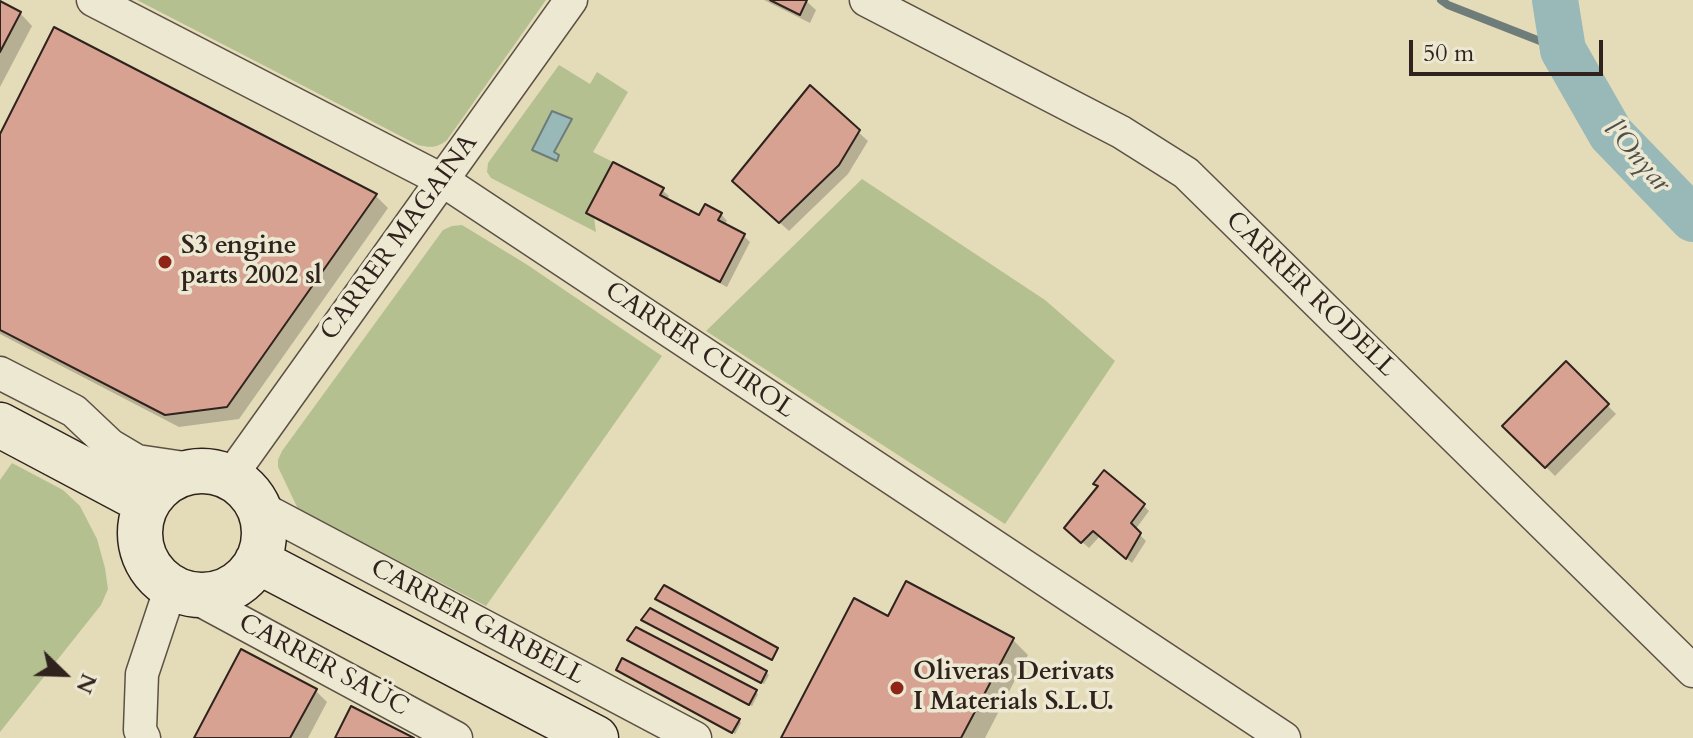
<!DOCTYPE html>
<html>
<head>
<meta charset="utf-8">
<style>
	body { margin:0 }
	#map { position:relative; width:1693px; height:738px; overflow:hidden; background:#e4dbb9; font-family:Cardo,serif }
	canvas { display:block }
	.north { position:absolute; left:24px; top:634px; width:80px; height:80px; -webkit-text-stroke:6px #ede8d2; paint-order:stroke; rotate:113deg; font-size:22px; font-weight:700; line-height:32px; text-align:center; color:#30231e }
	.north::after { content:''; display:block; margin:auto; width:28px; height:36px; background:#30231e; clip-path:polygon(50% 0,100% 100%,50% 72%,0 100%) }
	.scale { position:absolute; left:1409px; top:40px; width:194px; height:36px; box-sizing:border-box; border:4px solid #30231e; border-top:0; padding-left:10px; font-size:24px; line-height:28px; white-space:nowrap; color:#30231e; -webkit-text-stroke:6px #ede8d2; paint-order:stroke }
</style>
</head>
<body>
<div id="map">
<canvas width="1693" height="738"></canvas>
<div class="north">N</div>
<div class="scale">50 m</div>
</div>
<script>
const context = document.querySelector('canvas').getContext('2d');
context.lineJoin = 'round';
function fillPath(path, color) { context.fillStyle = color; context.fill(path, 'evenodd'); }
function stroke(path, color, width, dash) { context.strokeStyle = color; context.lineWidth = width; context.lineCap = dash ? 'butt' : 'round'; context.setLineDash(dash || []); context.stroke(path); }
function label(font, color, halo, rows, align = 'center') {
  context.font = font + ' Cardo,serif'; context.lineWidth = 7; context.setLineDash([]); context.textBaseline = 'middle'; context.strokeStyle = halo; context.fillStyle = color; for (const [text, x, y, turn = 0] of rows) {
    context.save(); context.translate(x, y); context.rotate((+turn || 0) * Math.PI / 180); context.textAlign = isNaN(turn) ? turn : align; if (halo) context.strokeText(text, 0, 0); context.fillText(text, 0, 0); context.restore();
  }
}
const green = new Path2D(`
	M137,0H546L447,140C437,148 431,148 418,145Z
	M559,65L590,84L597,72L628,92L593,152L613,162L587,212L594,217L596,232L491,178L487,172L488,163Z
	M862,179L1045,300L1115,361L1005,524L706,331Z
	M462,225L526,264L662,356L486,606L298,509L278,467V460L282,451L443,230L452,226Z
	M12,463L63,490L80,506L97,539L105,568L108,589L101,605L0,732V480Z`);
const water = new Path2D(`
	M552,111L572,119L554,152L559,155L557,161L532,150Z`);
const shadow = new Path2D(`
	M764,0H805L816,10L810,23Z
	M0,3L20,13L32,26L0,87Z
	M55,30L376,196L388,208L239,419L179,427L0,334V138Z
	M858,132L868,141L848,174L789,231L744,190Z
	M662,190L669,196L666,201L699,218L721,214L727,221L724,225L744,236L750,242L727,287L595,219L589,213Z
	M1566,364L1616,414L1555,476L1505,426Z
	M1143,505L1149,511L1135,530L1146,541L1132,563L1100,536L1089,548L1073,534Z
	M889,618L1012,639L1028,655L985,738H783Z
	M643,620L766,672L769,675L764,684Z
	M629,640L755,692L758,694L752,706Z
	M618,670L739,721L741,723L735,734Z
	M315,690L327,702L308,738H196Z`);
const stream = new Path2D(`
	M1441,0L1448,5L1563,50`);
const river = new Path2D(`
	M1555,0L1563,50L1611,134L1693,219`);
const building = new Path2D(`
	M770,0H807L800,15Z
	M0,1L21,12L0,52Z
	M54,27L377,194L227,407L165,415L0,330V134Z
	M810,85L860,130L839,165L779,223L732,181Z
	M613,162L664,188L660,195L699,215L705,204L722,213L718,220L745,234L720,282L586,213Z
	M1566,361L1609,404L1545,468L1502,426Z
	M1104,470L1145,504L1131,523L1141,533L1126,559L1093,531L1081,543L1064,528L1098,486L1093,484Z
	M906,581L1014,638L961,738H781L854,598L888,616Z
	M664,585L778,648L772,660L655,599Z
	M650,608L767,671L761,683L641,620Z
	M636,627L757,690L749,705L627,640Z
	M241,649L317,689L290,738H194Z
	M622,658L740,719L732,733L616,670Z
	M351,706L414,738H335Z`);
const street = new Path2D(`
	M93,0L442,180L1284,738
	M866,0L1121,132L1186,173L1693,671
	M0,373L74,411L110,445L137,461L198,470
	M230,477L571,0
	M259,507L695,738
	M189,594L456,738
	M144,738L140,730L142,674L171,587`);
const secondary = new Path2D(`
	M0,425L147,503
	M140 533a62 62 0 1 1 124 0a62 62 0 1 1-124 0Z
	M257,561L596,738`);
const markers = [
	[165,262,8,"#8f2418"],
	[897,688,8,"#8f2418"]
];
const streetNames = [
	["CARRER MAGAINA",400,238,-54],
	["CARRER RODELL",1310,295,44],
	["CARRER CUIROL",699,351,34],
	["CARRER GARBELL",477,623,28],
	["CARRER SAÜC",323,666,28]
];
const poiNames = [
	["S3 engine",181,247],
	["parts 2002 sl",181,277],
	["Oliveras Derivats",913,673],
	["I Materials S.L.U.",913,703]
];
const waterNames = [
	["l'Onyar",1636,157,49]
];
fillPath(green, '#b4c090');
fillPath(water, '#98b9b8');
stroke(water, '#6e7d7a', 2);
fillPath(shadow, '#0003');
stroke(stream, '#6e7d7a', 8);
stroke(river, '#98b9b8', 46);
fillPath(building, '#d7a291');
stroke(building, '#30231e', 2);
stroke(street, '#5d5145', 35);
stroke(secondary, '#30231e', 47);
stroke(street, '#ede8d2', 32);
stroke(secondary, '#ede8d2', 44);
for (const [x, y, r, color] of markers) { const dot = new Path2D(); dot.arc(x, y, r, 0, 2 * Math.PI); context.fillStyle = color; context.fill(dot); stroke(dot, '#ede8d2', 3); }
label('26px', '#30231e', '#ede8d2', streetNames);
label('bold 26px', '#30231e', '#ede8d2', poiNames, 'left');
label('italic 28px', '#4f504c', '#ede8d2', waterNames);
</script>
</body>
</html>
